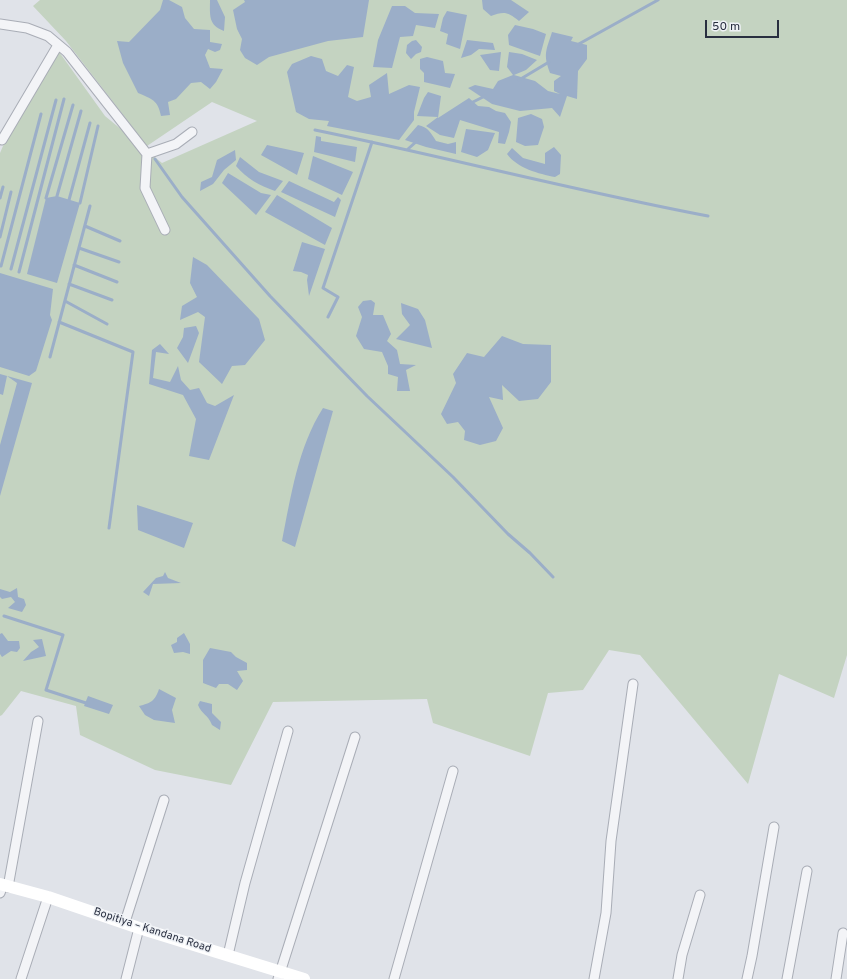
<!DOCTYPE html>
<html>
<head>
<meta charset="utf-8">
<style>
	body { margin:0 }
	#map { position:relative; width:847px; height:979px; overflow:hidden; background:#e0e3e9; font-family:Overpass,sans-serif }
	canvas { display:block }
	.scale { position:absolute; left:705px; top:20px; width:74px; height:18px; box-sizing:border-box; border:2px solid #292f40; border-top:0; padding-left:5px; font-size:12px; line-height:14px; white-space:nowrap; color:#292f40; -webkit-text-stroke:3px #eff2f6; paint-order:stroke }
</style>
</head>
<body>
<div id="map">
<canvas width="847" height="979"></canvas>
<div class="scale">50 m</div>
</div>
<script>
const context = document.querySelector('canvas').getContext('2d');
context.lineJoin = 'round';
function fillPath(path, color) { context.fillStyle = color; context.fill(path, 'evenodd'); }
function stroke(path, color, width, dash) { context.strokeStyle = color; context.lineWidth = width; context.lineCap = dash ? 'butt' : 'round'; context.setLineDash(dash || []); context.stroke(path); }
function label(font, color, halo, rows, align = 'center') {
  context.font = font + ' Overpass,sans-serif'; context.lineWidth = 3; context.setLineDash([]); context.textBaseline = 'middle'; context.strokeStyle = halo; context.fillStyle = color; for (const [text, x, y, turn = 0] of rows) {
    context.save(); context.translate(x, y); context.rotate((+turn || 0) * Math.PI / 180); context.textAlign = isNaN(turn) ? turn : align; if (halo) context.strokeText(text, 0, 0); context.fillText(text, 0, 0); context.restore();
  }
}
const green = new Path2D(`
	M40,0H847V655L834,698L779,674L748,784L640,655L609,650L583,690L548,693L530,756L433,723L427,699L273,702L231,785L155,770L80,735L76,706L21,691L2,715L0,716V153L3,146L59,52L62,56L105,116L162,163L257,121L212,102L147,146L66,41L33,6Z`);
const water = new Path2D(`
	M163,0H169L182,7L185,18L194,29L210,30V42L222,44L220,50L215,52L208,49L205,55L210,68L223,69L216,82L210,89L201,82L191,83L176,99L168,102L170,115L161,116C158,100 152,99 138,93L123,63L117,41L129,42L160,10Z
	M210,0H217L225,17L224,31C208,25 210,15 210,0Z
	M244,0H369L363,37L328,41L269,57L257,65L245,58L240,50L242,39L237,29L233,10L245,2Z
	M482,0H511L529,12L519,21C508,12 504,11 491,16L483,9Z
	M392,6H405L415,13L439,14L435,28L416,25L413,36L400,37L392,68L373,67L378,40Z
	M447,11L467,15L460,49L446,44L448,34L440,31L443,18Z
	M515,25L533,29L546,34L540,56L509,45L508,35Z
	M552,32L573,37L571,41L587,45V59L578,71L577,99L567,96L560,117L552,108L520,111L492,104L468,88L475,85L493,89L498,81L513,75L507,67L509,52L522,54L537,60L526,70L514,75L535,81L548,91L560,94L554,91V81L561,76L550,73C543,54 546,51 552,32Z
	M416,40L422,47L421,52L416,54L411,59L406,53L407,45L412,41Z
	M467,40L493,43L495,50L479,49L471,55L461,58Z
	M501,52L499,71L490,70L480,55Z
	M311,56L322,59L326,71L338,76L347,65L354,67L348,97L357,101L371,97L369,85L387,73L389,94L409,85L420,87L414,112V120L399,140L327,126L329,121L309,119L296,112L287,72L292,64Z
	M427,57L443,61L445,73L455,74L450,88L424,82V73L420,69V59Z
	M428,92L441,96L438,118L469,98L478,106L489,107L496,111L505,113L511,122L509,132L505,144L498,143L499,132L460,120L454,138L440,135L426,126L438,117L417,116L424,98Z
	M531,114L542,119L544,127L538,145L525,146L516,142L518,118Z
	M418,125C428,127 431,133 436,141L448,144L456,142V154L426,147L405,140Z
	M466,129L495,133L488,150L477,157L461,152Z
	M316,136L321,137V141L357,147L355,162L314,152Z
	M267,145L304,153L297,175L261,155Z
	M554,147L561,155L560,174L555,177C539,174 517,168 507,154L512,148L523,158L545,164V153Z
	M235,150L236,160L224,170L213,184L200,191L201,182L212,177L217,160Z
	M313,156L353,172L342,195L308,179Z
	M240,157L259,172L283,181L275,191C259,185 247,179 236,166Z
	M228,173L261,193L271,195L256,215L222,183Z
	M289,181L334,202L338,197L341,200L335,217L281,192Z
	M277,195L332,228L325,245L265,212Z
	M57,196L80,203L57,283L27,274L46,198Z
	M302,242L325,249L309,296L307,280L308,275L301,272L293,271Z
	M193,257L207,265L259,319L265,340L245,365L232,366L222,384L199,362L205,317L198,312L180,320L182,306L197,297L190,283Z
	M0,273L53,289L50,315L52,320L36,371L29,376L0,367Z
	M371,300L375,303L373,315H383L391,334L387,341L397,350L400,364L416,365L406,370L410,391H397L398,377L388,374V366L382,352L364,349L356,336L362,317L358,307L363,301Z
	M401,303L418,309L425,320L432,348L396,339L410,325L402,314Z
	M196,326L199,333L188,363L177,348L183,337L184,328Z
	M502,336L523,344L551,345V382L538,399L519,401L502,385L503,400L489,397L503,428L496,441L480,445L464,440L465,431L458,422L447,424L441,414L456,383L453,374L467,353L484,357Z
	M160,344L169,354L156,352L153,378L170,382L178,366L181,380L190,390L199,388L207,403L215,406L234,395L209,460L189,456L196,419L183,395L149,384L152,350Z
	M0,374L32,383L0,496V445L17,383L7,376L3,395L0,394Z
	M323,408L333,411L295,547L282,541C291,496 298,447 323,408Z
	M137,505L193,523L184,548L138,530Z
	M165,572L168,578L181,583L153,584L149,596L143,592L156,578L163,576Z
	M17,588L18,597L24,599L26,605L22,612L8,608L15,602L11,597L2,599L0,597V589L10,592Z
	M2,633L8,641H19L20,648L17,652L11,651L2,657L0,654V634Z
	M184,633L190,644V654L183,652L174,653L171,645L177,642V638Z
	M42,639L46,656L23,661L31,652L39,647L33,640Z
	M210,648L231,652L236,657L247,663V670L237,671L243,681L237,690L228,684H219L216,688L203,683V660Z
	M159,689L176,698L172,710L175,723L154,720L145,715L139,706C151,703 155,701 159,689Z
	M88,696L113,705L109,714L84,706Z
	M200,701L212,704V713L221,722L220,730L212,725C208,714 202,715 198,705Z`);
const stream = new Path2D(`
	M577,45L658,0
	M519,80L549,62
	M471,103L485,96
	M315,130C446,157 576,191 708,216
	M408,149L417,141
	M155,159L182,197L270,296L367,396L453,477L508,534L530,553L553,577
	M57,196L81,111
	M0,198L3,187
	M46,198L73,105
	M69,200L90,123
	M80,203L98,126
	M85,226L120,241
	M0,237L11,192
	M79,248L119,262
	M74,265L117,282
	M1,266L41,114
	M11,269L56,100
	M19,272L64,99
	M69,284L112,300
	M65,301L107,324
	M328,317L338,297L323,288L372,142
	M59,322L133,352L109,528
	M50,357L90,206
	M4,616L63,635L46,690L89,704`);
const street = new Path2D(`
	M0,24L27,28L48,36L67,52L147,154L145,188L165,230
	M2,140L58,45
	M147,154L176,144L192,132
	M8,887L38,721
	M0,893L3,885
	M125,922L164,800
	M228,955L245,883L288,731
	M21,979L48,897
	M126,979L139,928
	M278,979L355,737
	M394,979L453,771
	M594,979L606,913L611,841L633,684
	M678,979L682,955L700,895
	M747,979L752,956L774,827
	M787,979L807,871
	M836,979L843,933`);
const secondary = new Path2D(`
	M0,884L48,897L139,928L304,979`);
const streetNames = [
	["Bopitiya – Kandana Road",152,931,18]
];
fillPath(green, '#c4d3c1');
fillPath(water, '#9baec8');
stroke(stream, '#9baec8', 3);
stroke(street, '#a9adb6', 11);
stroke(street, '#f3f4f7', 9);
stroke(secondary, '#fff', 12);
label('11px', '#292f40', '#eff2f6', streetNames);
</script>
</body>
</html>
